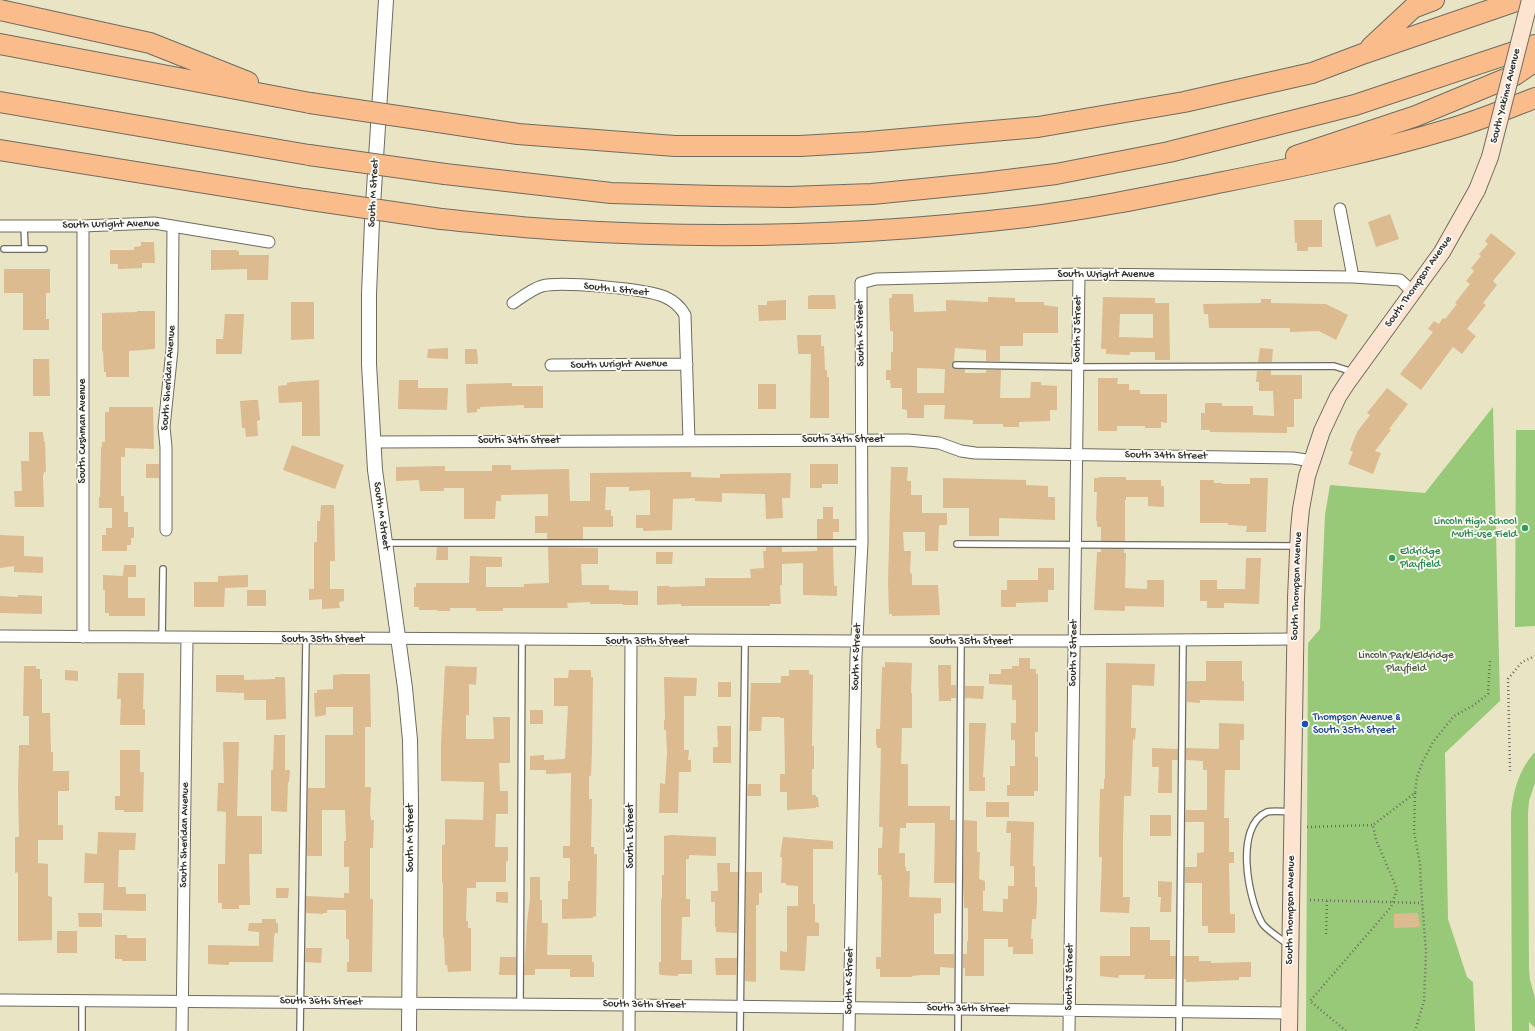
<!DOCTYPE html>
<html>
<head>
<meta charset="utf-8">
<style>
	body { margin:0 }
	canvas { display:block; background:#e9e4c4 }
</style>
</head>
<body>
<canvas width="1535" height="1031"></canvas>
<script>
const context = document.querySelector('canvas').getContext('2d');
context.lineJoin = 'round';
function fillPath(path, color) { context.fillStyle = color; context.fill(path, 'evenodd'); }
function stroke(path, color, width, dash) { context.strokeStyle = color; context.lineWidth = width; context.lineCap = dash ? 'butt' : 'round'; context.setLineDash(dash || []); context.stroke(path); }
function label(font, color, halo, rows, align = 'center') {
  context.font = font + ' "Gochi Hand",sans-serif'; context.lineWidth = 3.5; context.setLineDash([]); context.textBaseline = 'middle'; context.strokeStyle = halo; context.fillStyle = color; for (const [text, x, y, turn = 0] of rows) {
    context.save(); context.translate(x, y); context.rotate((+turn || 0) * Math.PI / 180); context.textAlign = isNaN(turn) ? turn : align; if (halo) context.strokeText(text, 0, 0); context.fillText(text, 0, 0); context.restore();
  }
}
const green = new Path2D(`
	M1493,407L1500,701L1445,753L1448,919L1467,977L1473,982L1475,1031H1306L1308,643L1320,629L1325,515L1330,485L1425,493Z
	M1516,430H1535V626L1515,627Z
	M1535,752V783L1529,801L1528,814L1529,969L1530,980L1535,998V1028L1529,1022V1031H1512L1511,814C1513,792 1519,769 1535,752Z`);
const building = new Path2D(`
	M1390,214L1399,239L1376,247L1368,222Z
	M1294,220H1322V247H1308V251H1297V243H1295Z
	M1491,233L1516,253L1493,281L1497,285L1483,303L1486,305L1467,329L1476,336L1462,354L1453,347L1421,390L1400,374L1433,332L1428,329L1434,321L1439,324L1443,318L1445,319L1457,304L1455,303L1470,284L1466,281L1474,271L1471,268L1481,256L1479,254L1488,244L1485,241Z
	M141,242H154L155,263H142V268L118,269V264H110V250H134V247L141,246Z
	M211,250H236L239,251V255H269L268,280H247V269L211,270Z
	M4,269H50V293H46V319H49V330H23V293H4Z
	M892,294H913L914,312L946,311V300L988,302V297L1015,298V302H1044V305L1058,307V333H1023V346H1000V361H986V350L955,348L954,361L952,365L954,369H965V373H986V370H1001L1000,398H1030L1031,382H1041V385L1057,386V410H1050V421L1019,422V427H1003V424H973V420L944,419L945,405H924V418H907V410L902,409V388H891L890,380H886V370H891V352H893V331H890L889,298H892ZM917,368L945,369L944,393H917Z
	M811,295H835L836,309H808V296Z
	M1103,297L1155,298V303H1169L1170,360H1155V352H1130V355L1106,354V349H1101ZM1120,314H1153V338L1119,337Z
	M1261,299H1271V303L1326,304L1348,315L1336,340L1319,331L1290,332V328H1209L1208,314H1204L1203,304L1261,303Z
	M786,300V320L759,321L758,305H767V301Z
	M291,302H314V339L291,340Z
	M137,311H155V349L129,351V377H106V372H104L103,351H102V313L137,312Z
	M225,314H244L242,354H216V339H223Z
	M797,335H821V346H824L825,370H827V377H829V418H810L811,354H798Z
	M448,348V359L427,358L428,349Z
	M1260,348L1273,349L1272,362H1258Z
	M465,349H477L478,364H465Z
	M33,359H49L50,396H33Z
	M1271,370V375H1302V399H1294V427H1287V433L1210,432V430H1201V413H1205V403H1222V406H1253V415L1274,416L1273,391H1259V382H1256L1257,371Z
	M1098,378H1118L1117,384H1129V390H1140V394H1167V423L1161,422V428H1145V426H1117V431H1098Z
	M319,380L320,436H302V402L279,403L278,386L287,385V383L292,382Z
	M399,380H418V388H448L447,410L398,409Z
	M512,383V386H543V408H524V405L480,407V409H477V412L467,413L466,384Z
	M758,384H776V409H758Z
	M1387,388L1408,404L1389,429L1391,430L1375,451L1381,453L1373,474L1348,464L1353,452L1350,450L1357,432L1370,415L1367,413Z
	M252,400H258L260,420L257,421L258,436L246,437L245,428H242L240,401Z
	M109,407H153L154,449L125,448V457H121V496H124V512H128V527H134V538H131V545H127V551H102V535H106V528H112V508H99V497H100L101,447H102V442H105V412H109Z
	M29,432H43L44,442H45L46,472H44L43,477L44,507H15L14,491H22L21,461H29Z
	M292,445L344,465L335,489L283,470Z
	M146,464H159V478H146Z
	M810,464H838V484H822V488H810Z
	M492,465H511V470L569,469L570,501H590V473L691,472V477L720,478V474L791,473L790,498H782L783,518L766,519L765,494L722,493V502L695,501V498L673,499L672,530L643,531V528H636V515H650V490L629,491V487H606L605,510H611V516H613V527H583V539H547V533H535V516H548V494L501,495V501H496L495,519H464V488H444V491H420L419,480L396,481V467L445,466V471H492Z
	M891,467H908L907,481H911V495H922V513H947V525H939L938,551H925V532H903L904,551H911L910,573L912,574V585H938L940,615L892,616V614H889L888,583Z
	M1099,477H1126V480H1161V486H1164V507L1148,506V497H1126V500H1125V541H1101V527H1097V521H1096L1097,492H1094V478H1099Z
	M943,478L1026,480V485L1048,486V497H1055V520L999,518V536H969V508H943Z
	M1250,478H1268L1266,532H1246L1247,526L1228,525V523H1200V480H1214V483H1222V484H1250Z
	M321,505H334L335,561H330V589H344V601L339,602L340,608L322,609V599L309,600V589H314V542H317V521H320Z
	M823,507H833V519H839V532H833V539H817V519H823Z
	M0,535L24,536V556L43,557V573L14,572V566L0,568Z
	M437,547H448V560H436Z
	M548,547L598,548V564H581L582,585H609V590L638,591V605H623V604H590V602L567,603L568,608H503V611H476V608H450V611H437V610H419V607H414V587H416V583H469L470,556L502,557V567H486V587H524V584L549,583Z
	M766,547H782V552L817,551V547H833L834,586H837V596L803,595V563L782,564V585H780L781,604H770V606H681V604L657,605V586H669V587L705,586V578H751L750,569L764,568L763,551H766Z
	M1101,549H1124V553H1126L1125,588L1147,589V580H1164V607L1125,606V611L1094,610L1097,552H1101Z
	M656,552H673L672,564H656Z
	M1246,558H1261L1259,604L1224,603V608H1207V601H1200V580H1217V589H1245Z
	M124,565H136V577H128V598H145V616H109V613H105V590H103V575L123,576Z
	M1038,568H1054V590H1048V602L1016,603V607H1001V590H1007V580H1038Z
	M248,575V587L225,588L224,607H194V582H218V576Z
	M247,590H266V606H247Z
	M18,595L42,596V614L0,613V596L18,597Z
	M1019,658H1030V669H1036V674H1038V732H1035V757H1038V791H1034V796H1007V785H1010V766H1015V740H1011V723H1016V700H1012V685L989,684V674H1001V669H1012V666H1019Z
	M1206,661H1242V681H1244V701L1200,700V703L1187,702V681H1206Z
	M885,662L912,663L911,693H912V728H902L901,764H908V806H950V820H955V883H934L935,823H906V828H900L899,853H905V867H906V871H910L909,897L941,898V913L934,914V954H954V968L940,967V975H921L912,976V977H880V969H876V957H881L882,883L881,875H878V848H882L883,827H879L881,748H877V745H876V729H880L882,667H885Z
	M1106,663L1155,664L1154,686L1132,685L1131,728H1136L1135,740L1133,739L1131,796H1124L1123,841V897H1130L1129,913L1100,912L1102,857H1099V833L1100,789H1104V779H1105Z
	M938,665H951V685H956V698H951V701H939Z
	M24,666H36V669H40V679H42V713H50L51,752H53V771H69V791H58V825H63V840H38V863L48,864V896L52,897V940L18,941V872L15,873V837H19L18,785L19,749V745H29V716H23Z
	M445,666L477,667L476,685L469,684V715H466V739H494L493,717H510V763H499L500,791H508V814H496L495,847H508V861H506V882H476V888H467L466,921H468V928H471V971L448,972L447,965H445L444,938H443V883H442V845H445V819L483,820L484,782L441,781V744Z
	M65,670L78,671V681L65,680Z
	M569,670H591V677H593L592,751L591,776H589V799H592L591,847H594V854H597L596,917L593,916V918L562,919V899H568V881H570V858H563V846H570L571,773L546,774V770H530V756L544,755V760L565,759L568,706H554V678H568Z
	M789,670H809V674L813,675L812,746H814V769H812V795H816V797H818L819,807H816V808L787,810V792H780V774H785L784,718H780V717H762L761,731H749L751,683H781V676H789Z
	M118,673H144L143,709H145V725H120L121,699H117Z
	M343,674H370L371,727H365V787H371L370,813L371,820H374L373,848H370V899H373L372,972H347V962H349V939H346V910H327V913H323V914L306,913V896L344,898V893H349V867H344V841H346L345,810H322V856H307L308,788H325V735H353V707H326V715L315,717L314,693H317V690L333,689V675Z
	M216,675H244V680L275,679V677H285L286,719L266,720V700H244V693L216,692Z
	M664,677L697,678L696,696H684V750H689L688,760H691V772H679L678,813H659L660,783L665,784L667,753L666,730H664V720H665Z
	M718,682H731V697H718Z
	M965,686H984L983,699L965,698Z
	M530,710H543V724H530Z
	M969,723H986L983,777H985V791H969Z
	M1219,723L1244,724V740H1240V770H1225L1224,818H1229V852H1234V863H1229L1230,914H1235V933H1208V926H1202V883H1185V867H1197V853L1204,852V822H1185L1186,810H1207V770H1203V761L1186,760V748L1219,749Z
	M717,726H731V763H713V747H718Z
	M274,735H285V770H290L289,782H288L287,812L271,811V770H273Z
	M223,742H239L237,816H262V854H249L250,905H239V909H222V903H218V864H225L226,812L217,811L218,783H224Z
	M1152,748L1178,749V760H1172V793H1158L1159,767H1152Z
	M120,750H140V772H144L143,812H124V810H115V796H120Z
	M748,784H761V796H747Z
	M986,802H1009V817H986Z
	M1150,815H1171V836H1150Z
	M964,820L977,821V852H980L979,879L985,881V891H983V911L1003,912V899H1008V886H1014V866H1010L1011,833H1006L1007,821L1034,822V823L1033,866H1035V887H1037V902L1036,919H1032L1031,939H1033V954H1013V947H1008V939H984V976H965V968H963V954H967V941H968V908H964L963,883Z
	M98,832L136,833L135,850H119L118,887H126V894H146V911L103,910L104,883H84L85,853L97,854Z
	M671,835L716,837V856L689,855V859H686V899H690V917H682L681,960H692V974H678V976L660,975L659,972V962H661V899H662V875H664V836Z
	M783,837L833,841V849H813V904H815V922L819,923V936H807L805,971L780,970V951L787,952V906H798V886L786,885V883H781L782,857H780Z
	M717,863H730V872H738L737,933L716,932V927H715V902H711V891H718Z
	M746,872H762V893H759V905H756V982L745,981Z
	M530,877H540V900H542V923H548L547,955H592V962H594V977H570V969H535V975H524L527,922L530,899Z
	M1158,881L1172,882L1171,912H1160L1161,897H1158Z
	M276,888H289L288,898H276Z
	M496,892H508V903L496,902Z
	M78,913H102V927H79Z
	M1418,913L1420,927L1394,928V914Z
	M262,919H276V923H278V933H275L274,936L273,962H229V965L208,964V945L259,946V932L248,931L249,923H262Z
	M1130,927H1150V940H1170V956H1176L1175,979H1144L1145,975H1119L1118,978L1100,976V956H1130Z
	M57,931H77V953H57Z
	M115,935H127V938H146V961H122V959H115Z
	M306,948H322L321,963L305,962Z
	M1184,956H1199V961H1211V963L1251,962V977H1239V980L1186,982V979H1184Z
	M500,957H516V975H499Z
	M715,958H737L736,975H716Z`);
const path = new Path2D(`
	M1510,771L1508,679L1522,662L1535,656
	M1415,793L1414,832L1420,864L1421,887L1426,952L1424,1001L1415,1031
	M1307,827L1373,825
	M1310,900L1422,903
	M1326,934L1327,900
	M1346,1031L1310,1001L1391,907L1397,889L1376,840L1373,825L1415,793L1417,777L1423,761L1433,742L1454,716L1474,705L1488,694L1490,661`);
const service = new Path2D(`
	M24,226L25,249H44
	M4,249H25
	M956,365L1078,367L1334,366L1353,372
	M386,543H862
	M957,544L1297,546
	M162,638L163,569
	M1288,945C1282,939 1266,930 1262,923C1248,899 1234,826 1267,812C1273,810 1285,812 1292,812
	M520,1004L522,641
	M82,1031V1000
	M300,1031L306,640
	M740,1031L745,642
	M958,1031L961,642
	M1179,1031L1183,640`);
const minor = new Path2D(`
	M1340,209L1353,277
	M0,226H83L154,223L269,242
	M83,226V637
	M513,303C522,297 532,289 542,286C561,281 647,289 665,297C674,301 680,306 685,315L689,441
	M551,365L687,364
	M373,442L908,440L939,443L961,451L975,453L1293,458L1312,461
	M166,530V447L164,427L172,350L173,227
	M0,636C284,640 568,641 852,641C1000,641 1147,641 1295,639
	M0,1000L630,1005L1289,1013
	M182,1031L187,638
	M629,1031L631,642
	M849,1031L856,656L862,543L861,283L876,279L1079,274L1353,277L1400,280L1413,292
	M1069,1031L1079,274`);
const tertiary = new Path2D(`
	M386,0L372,221L369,294V364L375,470L405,688L410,740L411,802L409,1031`);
const secondary = new Path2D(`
	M1289,1031L1296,598L1299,529L1301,509L1307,476L1322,431L1338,397L1347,383L1442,252L1477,190`);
const motorway = new Path2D(`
	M0,10L150,43L248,82
	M0,44L310,103
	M1371,47L1413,8L1434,0
	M0,102L309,155
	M445,123L518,134L675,146H800L868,142L1038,127L1184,102L1312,73L1365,53L1519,0
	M0,150L304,199
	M1296,156L1416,116L1515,75L1535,61
	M445,174L611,193L715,196L789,197L872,194L983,183L1056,174L1169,152L1355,105L1535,45
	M441,219C482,223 523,228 564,230C717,240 873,235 1026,217C1092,209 1158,195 1223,182C1298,167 1373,152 1446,130C1476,122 1506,109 1535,98`);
const secondaryBridge = new Path2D(`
	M1477,190L1490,157L1530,0`);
const motorwayBridge = new Path2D(`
	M310,103L445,123
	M309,155L445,174
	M304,199L441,219`);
const markers = [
	[1525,528,4,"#2e9e5b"],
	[1392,558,4,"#2e9e5b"],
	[1305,724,4,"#1a4fb4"]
];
const streetNames = [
	["South Yakima Avenue",1506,96,-76],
	["South M Street",374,193,-87],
	["South Wright Avenue",111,225,-1],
	["South Wright Avenue",1106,275],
	["South Thompson Avenue",1419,282,-55],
	["South L Street",616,290,6],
	["South J Street",1078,329,-89],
	["South K Street",861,333,-91],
	["South Wright Avenue",619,365,-1],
	["South Sheridan Avenue",169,378,-86],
	["South Cushman Avenue",83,431,-90],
	["South 34th Street",843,440],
	["South 34th Street",519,441],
	["South 34th Street",1166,456,1],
	["South M Street",381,516,82],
	["South Thompson Avenue",1297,586,-88],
	["South 35th Street",323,640],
	["South 35th Street",647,642],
	["South 35th Street",971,642],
	["South J Street",1074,653,-89],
	["South K Street",857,657,-88],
	["South Sheridan Avenue",185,835,-89],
	["South L Street",631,836,-90],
	["South M Street",411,838,-90],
	["South Thompson Avenue",1291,910,-89],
	["South J Street",1070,977,-89],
	["South K Street",850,981,-89],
	["South 36th Street",321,1002,1],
	["South 36th Street",644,1005,1],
	["South 36th Street",968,1009,1]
];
const leisureNames = [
	["Lincoln High School",1517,522],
	["Multi-use Field",1517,535],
	["Eldridge",1400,552,"left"],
	["Playfield",1400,565,"left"]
];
const parkNames = [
	["Lincoln Park/Eldridge",1406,656],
	["Playfield",1406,669]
];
const transitNames = [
	["Thompson Avenue &",1313,718],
	["South 35th Street",1313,731]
];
fillPath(green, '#98c978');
fillPath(building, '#dcbb91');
stroke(service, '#6e6c61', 8);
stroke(minor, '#6e6c61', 13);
stroke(tertiary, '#6e6c61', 16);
stroke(secondary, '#6e6c61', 18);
stroke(motorway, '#6e6c61', 22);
stroke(path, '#6e6c61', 2.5, [1, 3]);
stroke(service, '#fff', 5.5);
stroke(minor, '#fff', 11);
stroke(tertiary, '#fff', 14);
stroke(secondary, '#fde4d0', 16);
stroke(motorway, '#f9bc8a', 20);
stroke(secondaryBridge, '#6e6c61', 18, []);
stroke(motorwayBridge, '#6e6c61', 22, []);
stroke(secondaryBridge, '#fde4d0', 16);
stroke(motorwayBridge, '#f9bc8a', 20);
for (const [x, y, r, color] of markers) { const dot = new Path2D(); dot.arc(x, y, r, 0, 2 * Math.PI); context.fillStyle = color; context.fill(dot); stroke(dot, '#fdfcf7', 1.5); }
label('11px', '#2b2b2b', '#fdfcf7', streetNames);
label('11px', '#27864d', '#fdfcf7', leisureNames, 'right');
label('11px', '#4c5a42', '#fdfcf7', parkNames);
label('11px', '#164399', '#fdfcf7', transitNames, 'left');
</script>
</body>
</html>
